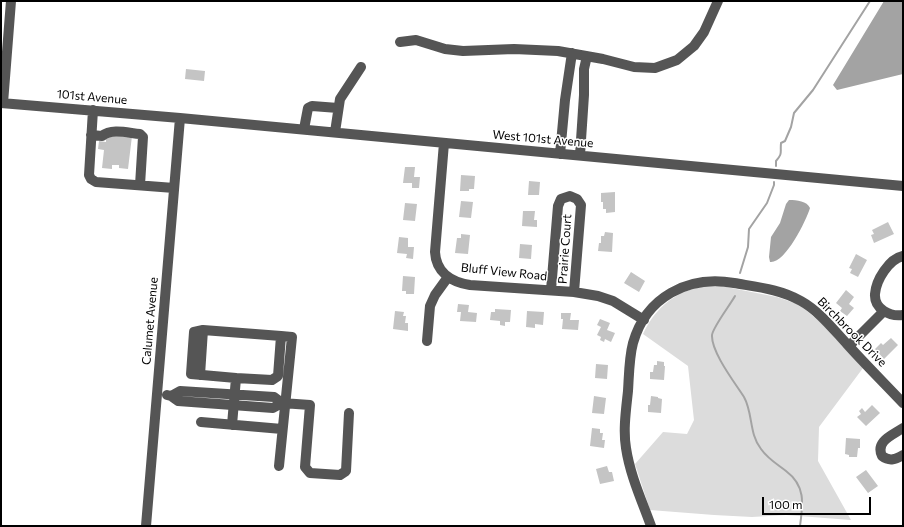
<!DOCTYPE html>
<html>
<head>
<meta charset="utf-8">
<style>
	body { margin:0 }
	#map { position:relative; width:904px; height:527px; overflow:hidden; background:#fff; font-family:Commissioner,sans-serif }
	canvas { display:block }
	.frame { position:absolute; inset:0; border:2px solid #000; pointer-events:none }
	.scale { position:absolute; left:762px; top:497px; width:109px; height:18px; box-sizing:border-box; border:2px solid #000; border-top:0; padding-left:5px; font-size:12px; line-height:14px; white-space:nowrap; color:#000; -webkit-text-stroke:3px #fff; paint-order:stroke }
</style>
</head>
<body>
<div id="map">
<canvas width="904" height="527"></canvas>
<div class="frame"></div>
<div class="scale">100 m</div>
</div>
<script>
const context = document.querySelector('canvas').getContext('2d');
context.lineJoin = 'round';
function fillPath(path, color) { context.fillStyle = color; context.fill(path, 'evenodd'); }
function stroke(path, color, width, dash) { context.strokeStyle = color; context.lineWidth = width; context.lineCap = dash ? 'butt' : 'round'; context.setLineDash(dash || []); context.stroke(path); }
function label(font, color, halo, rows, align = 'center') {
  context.font = font + ' Commissioner,sans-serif'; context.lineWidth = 3; context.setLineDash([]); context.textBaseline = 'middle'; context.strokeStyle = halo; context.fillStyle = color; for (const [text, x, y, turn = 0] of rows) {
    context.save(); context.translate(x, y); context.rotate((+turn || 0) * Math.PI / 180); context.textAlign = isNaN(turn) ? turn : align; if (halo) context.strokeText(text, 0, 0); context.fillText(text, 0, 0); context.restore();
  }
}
const green = new Path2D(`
	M721,286L777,297L800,305L820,322L863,368L819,427L818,461L851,520L786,515L752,517L714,515L650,510L635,464L663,432L687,434L694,420L688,366L643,334C654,311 670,295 696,288C704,286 713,287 721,286Z`);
const water = new Path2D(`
	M884,1H903V74L837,90L833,85Z
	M789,200C797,200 807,201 810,208C806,221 785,264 770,262L769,257L771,237L780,223L786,204Z`);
const stream = new Path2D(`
	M776,166V161C783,153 780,153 781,143L785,141L791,127L794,113L813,90L870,1
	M740,273L748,247L749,229L767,203L774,185V182
	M735,296C730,305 713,327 712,335C711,352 735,383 744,397C753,413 749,434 761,449C768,459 777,464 786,471C806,486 803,504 800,526`);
const building = new Path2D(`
	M186,69L205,71L204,81L185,79Z
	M106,134L132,136L128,169L119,168V165H112V169L102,168L104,150L98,149L99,141L106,142Z
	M405,167H415L414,177H420L419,188H412V183H403Z
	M461,175L475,176L474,189H469V191H460Z
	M529,181L540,182L539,195H528Z
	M615,192V212L606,213V209H603V202H601V193Z
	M461,201L473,202L471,218L459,217Z
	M405,203L417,204L415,221L403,220Z
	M523,211H535L534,220H537V227L522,226Z
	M888,222L894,234L874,243L871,235L874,234L872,230Z
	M605,232L613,233L612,252L598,251L599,243H601V236H604Z
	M461,234L470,235L468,254L455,253L457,238H461Z
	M399,237L408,238V247H414L413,259L406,258L407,254L397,253Z
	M520,244L532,245L531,259L519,258Z
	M856,254L867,260L858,277L850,273L852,269L849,268Z
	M631,272L645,281L639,292L624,283Z
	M403,276L415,277L414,294H406V291H402Z
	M846,290L854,297L849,304L854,308L847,316L840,311L842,308L836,303Z
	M458,304L469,305L468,312L477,313L476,322L460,321L461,312H457Z
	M495,309L511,310L510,322H505V326L500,325V321L490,320L491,312H495Z
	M395,311L404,312L403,316H406L405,323H408V331L393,329Z
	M527,311L544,312L543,325L535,324V328L526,327Z
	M561,313H571L570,320H579L578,330L562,329L563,319H561Z
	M600,319L610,323L607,330L615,333L611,342L605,339L604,342L600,340L601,337L597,335L601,327L597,325Z
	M891,338L898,345L884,359L875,349L881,343L883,345Z
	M657,361L664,362V366H665L664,380L650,379V372H653L654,365H657Z
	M596,364L608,365L607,379L595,378Z
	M594,396L606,398L604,414L592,413Z
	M651,396L658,397V398L662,399L661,413L648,412V405H650Z
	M872,405L880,413L866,426L857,417L861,414L859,411L862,408L865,412Z
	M592,428L600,429V433H603L602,440H605L604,448L590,446Z
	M846,438L860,439V448H858L857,457H849V455L845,454Z
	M607,466L609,472H612L614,481L600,484L596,469Z
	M866,470L878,486L868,493L856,477Z`);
const minor = new Path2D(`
	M400,42L416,40L445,49L463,51L514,49L558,51L603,59L634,67L655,68L677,60L694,46L704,32L718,1
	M1,103L180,118L903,186
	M3,103L11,1
	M93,110L89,175L91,179L96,182L174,188
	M304,129L308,108L312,106L338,108
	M335,132L340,99L361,67
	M91,135L102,136C112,128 128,133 140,134L143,137L140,185
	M444,143L435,252C436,272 451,282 470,285L574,292L598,296L613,301L644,320
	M560,154L565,100L572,53
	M580,155L584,95V69L587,56
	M903,256C889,259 876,280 875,294C874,309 890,317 903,315
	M551,290L558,206L561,199L570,196L577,199L581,205L574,292
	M427,341L430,306L435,295L448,277
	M849,346L884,311
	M200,375L203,330
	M167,395L171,396L178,401L273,408L282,403
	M171,396L180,391L274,397L282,403L310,405L305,467L310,473L340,475L346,471L349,413
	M201,422L282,429
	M232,425L236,378L272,380L278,376L281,336L203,330L194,332L191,374L236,378
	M903,428C893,435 875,441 882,456C890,462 896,459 903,455
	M279,466L292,337L281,336
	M146,526L180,118
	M651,526C642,501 630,475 626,448C623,430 626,410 628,391C629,376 629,358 633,343C646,297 688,275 734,283C757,287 780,289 801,301C819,311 833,329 847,344C865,364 884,383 903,403`);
const streetNames = [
	["101st Avenue",92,97,5],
	["West 101st Avenue",543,139,5],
	["Prairie Court",565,249,-86],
	["Bluff View Road",504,272,6],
	["Calumet Avenue",150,321,-85],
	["Birchbrook Drive",852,332,45]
];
fillPath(green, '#dcdcdc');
fillPath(water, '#a3a3a3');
stroke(stream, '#a3a3a3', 2);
fillPath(building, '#c4c4c4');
stroke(minor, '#555', 10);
label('12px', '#000', '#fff', streetNames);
</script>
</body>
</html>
